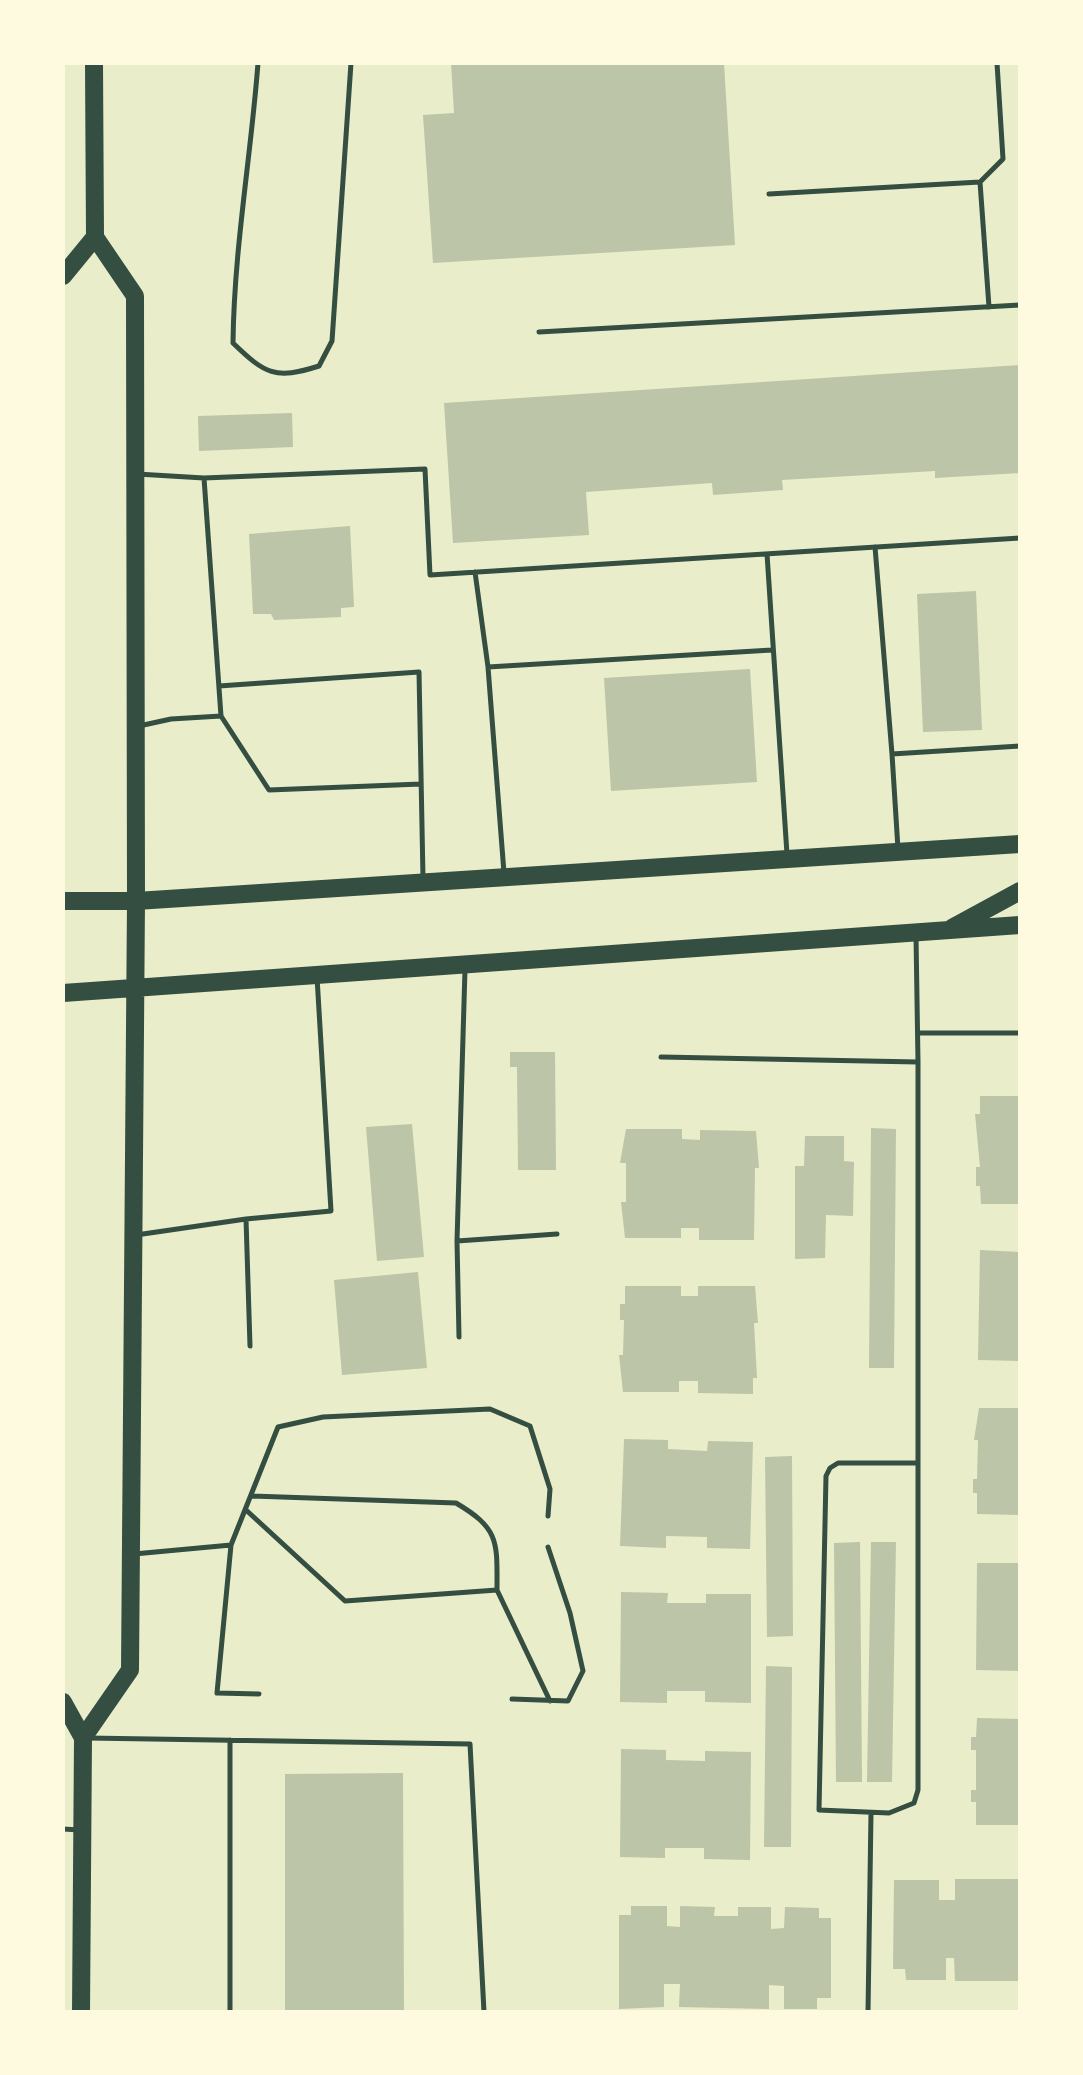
<!DOCTYPE html>
<html>
<head>
<meta charset="utf-8">
<style>
	body { margin:0 }
	#map { position:relative; width:1083px; height:2075px; overflow:hidden; background:#e9edc9; font-family:"Space Grotesk",sans-serif }
	canvas { display:block }
	.frame { position:absolute; inset:0; border:65px solid #fefae0; pointer-events:none }
</style>
</head>
<body>
<div id="map">
<canvas width="1083" height="2075"></canvas>
<div class="frame"></div>
</div>
<script>
const context = document.querySelector('canvas').getContext('2d');
context.lineJoin = 'round';
function fillPath(path, color) { context.fillStyle = color; context.fill(path, 'evenodd'); }
function stroke(path, color, width, dash) { context.strokeStyle = color; context.lineWidth = width; context.lineCap = dash ? 'butt' : 'round'; context.setLineDash(dash || []); context.stroke(path); }
const building = new Path2D(`
	M451,63H724L735,245L433,263L423,115L454,113Z
	M1020,365V473L935,478V471L782,480L783,490L713,495L712,483L586,492L589,535L453,543L444,403Z
	M292,413L293,447L199,451L198,416Z
	M350,526L354,607L341,608V617L274,620L271,614H253L249,534Z
	M976,591L982,730L923,732L917,594Z
	M750,669L757,782L611,791L604,678Z
	M510,1052H555L556,1170H518L517,1067H510Z
	M980,1096H1020V1204H981L980,1186H976V1167H980L975,1114H980Z
	M412,1124L424,1257L377,1261L366,1127Z
	M871,1128L896,1129L894,1368H869Z
	M626,1129H682V1139L700,1140V1130L756,1131L759,1168H755L754,1240H699V1228H681V1238H625L621,1202H626V1163H620Z
	M805,1136H844V1161L854,1162L853,1216L826,1215L825,1258L795,1259V1166H804Z
	M980,1250L1020,1252V1361L978,1360Z
	M418,1272L427,1368L342,1375L334,1280Z
	M625,1286H681V1296H698V1286H755L758,1323H754L757,1378H753V1394L698,1393V1381H679V1392H623L619,1355H623L624,1320H620V1304H625Z
	M979,1408H1020V1515L977,1514V1493H973V1479H977L978,1440H974Z
	M624,1439L668,1440V1449L707,1451L708,1441L753,1442L750,1549L707,1548V1537L666,1536V1548L620,1546Z
	M792,1456L793,1636L767,1637L765,1457Z
	M860,1542L862,1782H836L834,1543Z
	M871,1542H896L892,1782H867Z
	M977,1563H1020V1671L976,1670Z
	M621,1592L668,1593L667,1603H706V1594H751V1703L705,1702V1691H667V1703L620,1702Z
	M766,1666L792,1667L791,1847H764Z
	M977,1718L1020,1719V1825H976V1802H971V1790H976V1750H971V1737H976Z
	M621,1749L666,1750V1760L705,1761V1751L751,1752L750,1860L704,1859V1848H665V1858L620,1857Z
	M403,1773L404,2012H285V1774Z
	M955,1879H1020V1981H955L954,1958H946V1980H906L905,1969H893L894,1880H939V1900H955Z
	M631,1906H667V1926L680,1927V1906L715,1907L714,1916H738V1907H771V1929L784,1928L785,1907L819,1908V1918H831V1998H817V2009H784V1986L769,1985V2009L679,2007L680,1984H664V2007L619,2009V1915H631Z`);
const service = new Path2D(`
	M258,63C251,156 234,249 233,343C265,374 275,380 319,366L332,341L351,63
	M980,182L1003,159L997,63
	M769,194L980,182L989,307
	M539,332L1020,305
	M137,474L204,478L221,716L171,719L139,726
	M204,478L425,469L430,575L1020,538
	M875,547L892,754L1020,746
	M767,554L787,854
	M475,572L488,667L772,650
	M488,667L504,873
	M219,686L419,672L423,878
	M221,716L269,790L421,784
	M892,754L898,849
	M916,936L918,1062
	M918,1033H1020
	M661,1057L918,1062V1790L914,1803L889,1813L819,1810L826,1476L830,1468L838,1463H917
	M246,1219L250,1346
	M136,1235L246,1219L331,1211L317,977
	M457,1241L557,1234
	M459,1337L457,1241L465,969
	M252,1496L456,1503C500,1529 497,1542 497,1590
	M246,1510L345,1601L497,1590L550,1701
	M134,1554L231,1545
	M259,1694L217,1693L231,1545L278,1427L323,1417L490,1409L530,1426L550,1489L548,1516
	M512,1699L568,1701L583,1671L570,1613L548,1547
	M87,1738L470,1744L484,2012
	M230,1740V2012
	M63,1829L80,1830
	M868,2012L871,1813`);
const primary = new Path2D(`
	M63,276L95,237
	M63,901H136L1020,844
	M952,928L1020,891
	M63,993L1020,925
	M63,1702L83,1738L81,2012
	M83,1738L130,1670L136,901L135,296L95,237L94,63`);
fillPath(building, '#bcc5a7');
stroke(service, '#344e41', 5);
stroke(primary, '#344e41', 18);
</script>
</body>
</html>
